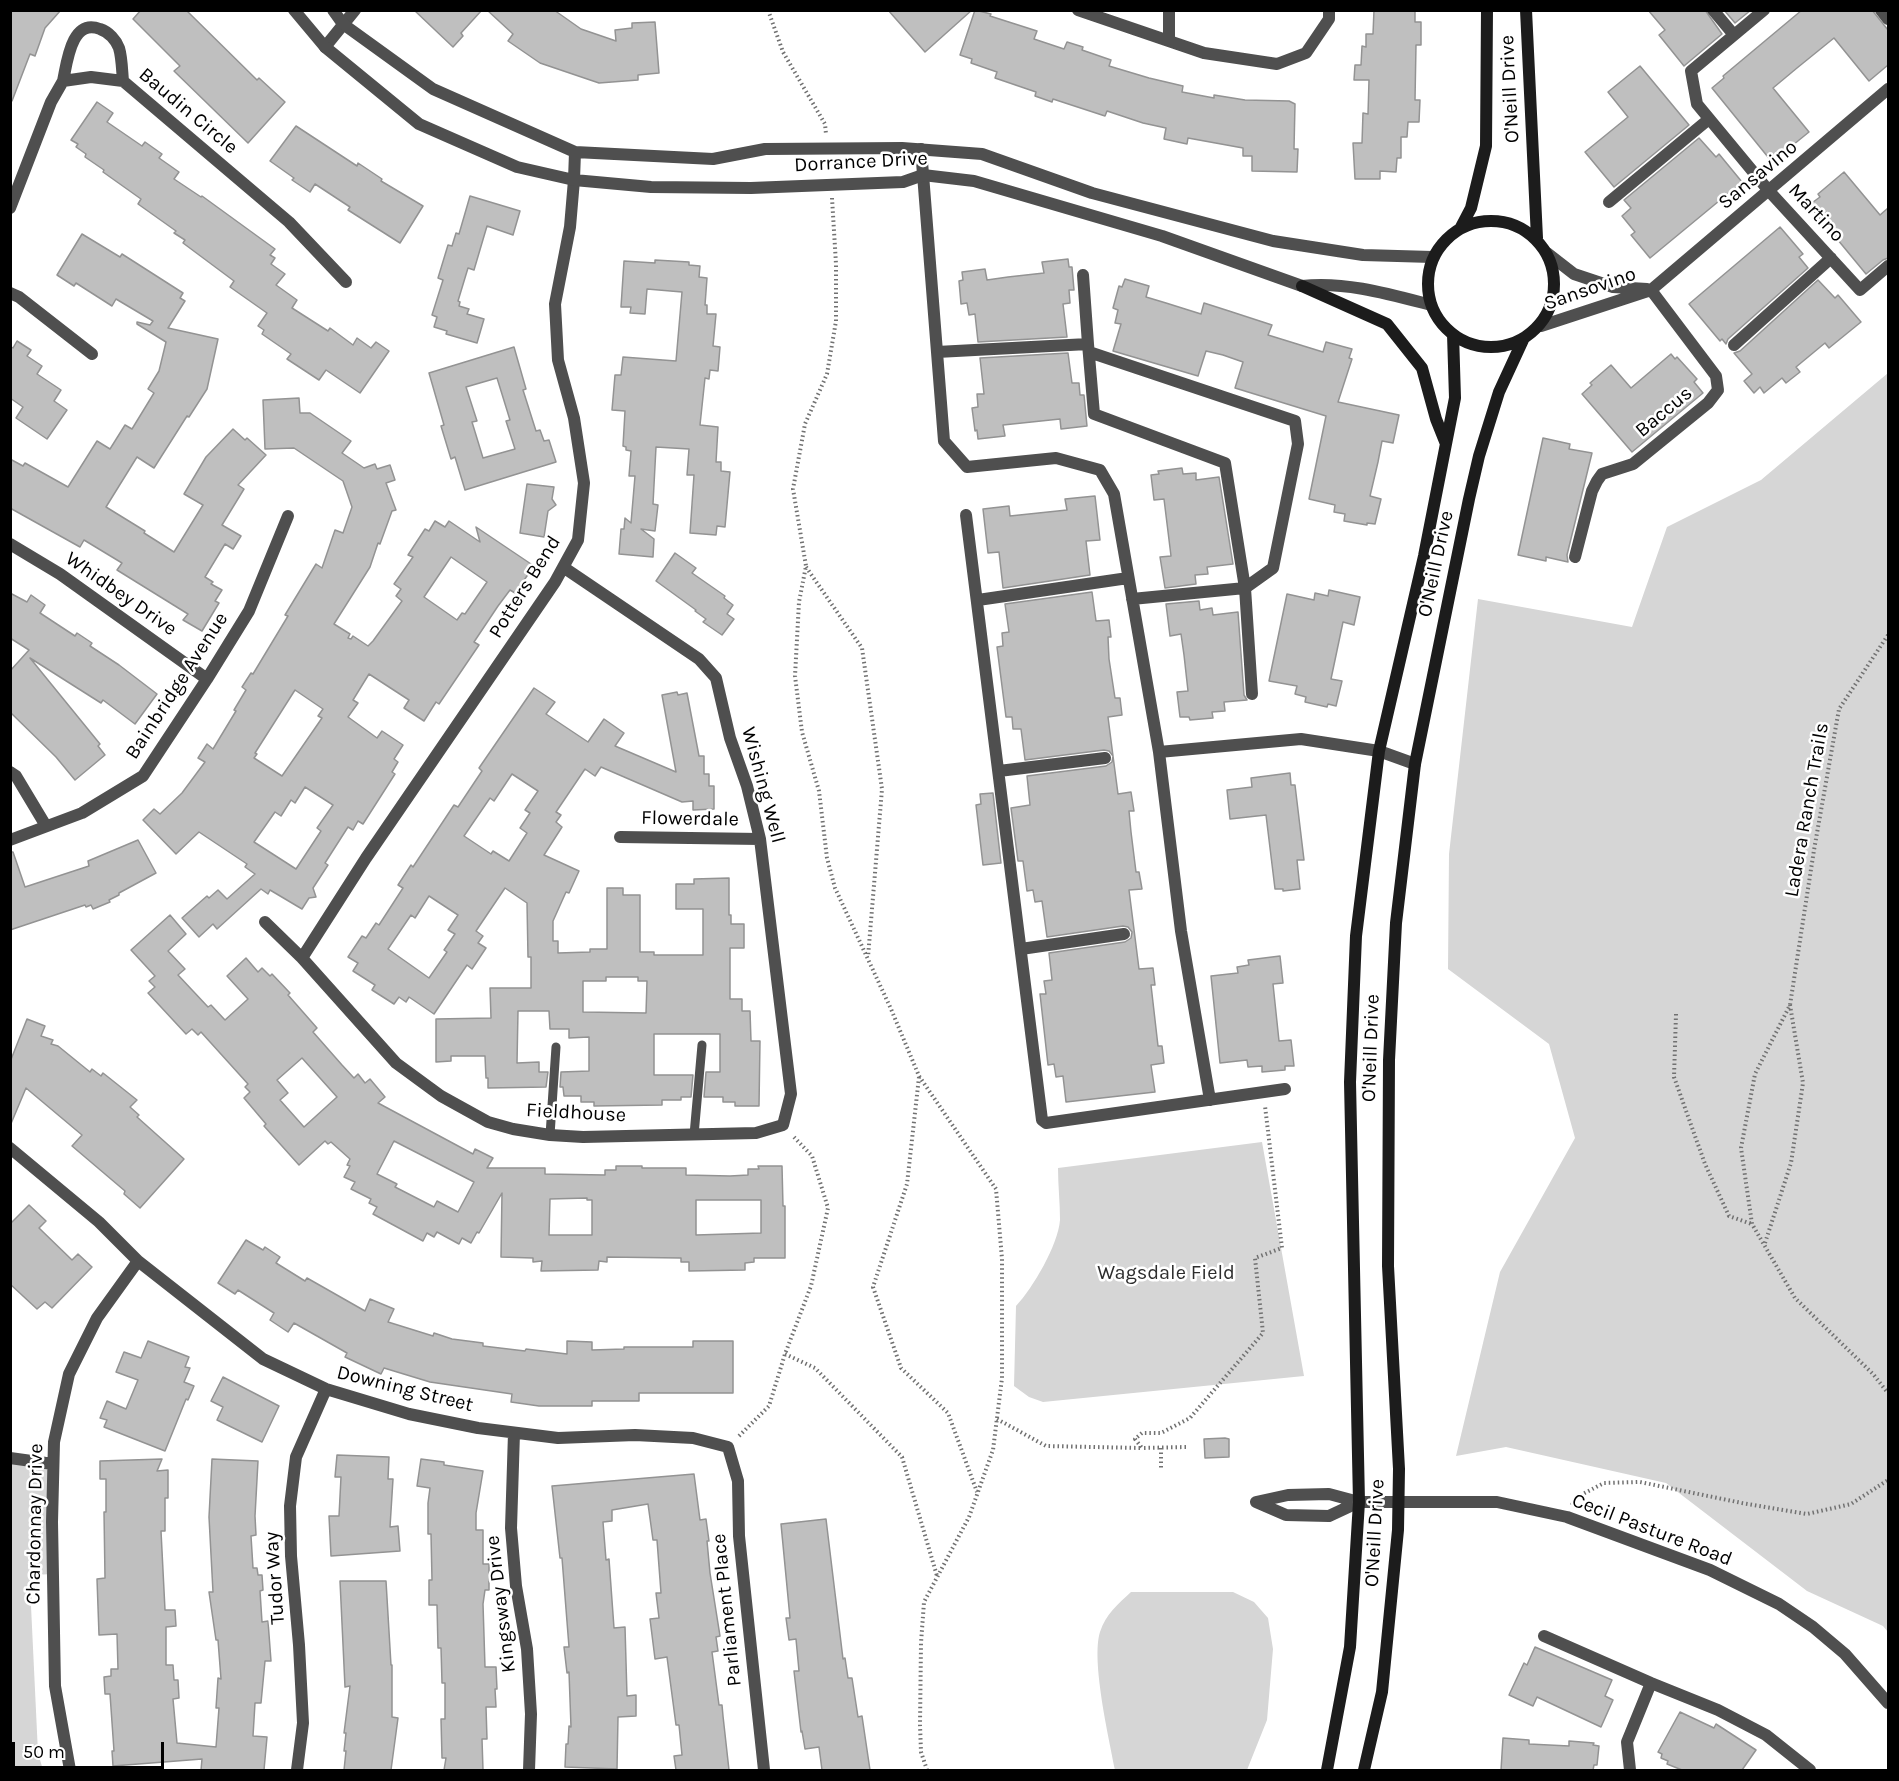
<!DOCTYPE html>
<html>
<head>
<meta charset="utf-8">
<style>
	body { margin:0 }
	#map { position:relative; width:1899px; height:1781px; overflow:hidden; background:#fff; font-family:Karla,sans-serif }
	canvas { display:block }
	.frame { position:absolute; inset:0; border:12px solid #000; pointer-events:none }
	.scale { position:absolute; left:12px; top:1742px; width:152px; height:27px; box-sizing:border-box; border:3px solid #000; border-top:0; padding-left:8px; font-size:18px; line-height:21px; white-space:nowrap; color:#000; -webkit-text-stroke:4px #fff; paint-order:stroke }
</style>
</head>
<body>
<div id="map">
<canvas width="1899" height="1781"></canvas>
<div class="frame"></div>
<div class="scale">50 m</div>
</div>
<script>
const context = document.querySelector('canvas').getContext('2d');
context.lineJoin = 'round';
function fillPath(path, color) { context.fillStyle = color; context.fill(path, 'evenodd'); }
function stroke(path, color, width, dash) { context.strokeStyle = color; context.lineWidth = width; context.lineCap = dash ? 'butt' : 'round'; context.setLineDash(dash || []); context.stroke(path); }
function label(font, color, halo, rows, align = 'center') {
  context.font = font + ' Karla,sans-serif'; context.lineWidth = 5; context.setLineDash([]); context.textBaseline = 'middle'; context.strokeStyle = halo; context.fillStyle = color; for (const [text, x, y, turn = 0] of rows) {
    context.save(); context.translate(x, y); context.rotate((+turn || 0) * Math.PI / 180); context.textAlign = isNaN(turn) ? turn : align; if (halo) context.strokeText(text, 0, 0); context.fillText(text, 0, 0); context.restore();
  }
}
const green = new Path2D(`
	M1888,373V1632L1883,1626L1807,1591L1666,1483L1506,1447L1456,1456L1500,1272L1575,1138L1549,1044L1448,969L1449,854L1478,599L1632,627L1667,527L1761,480Z
	M1262,1142L1304,1376L1043,1402L1029,1397L1014,1386L1016,1306C1033,1288 1058,1245 1060,1220C1060,1203 1058,1185 1058,1168Z
	M11,1458L53,1464V1574L33,1575L31,1606L38,1753L43,1770H11Z
	M1131,1592H1233L1254,1602L1268,1618L1273,1649L1267,1720L1247,1770H1115C1109,1738 1091,1661 1100,1632C1106,1614 1118,1604 1131,1592Z`);
const building = new Path2D(`
	M10,10H61L45,28L35,56L30,54L12,101H10Z
	M141,10H186L257,80L259,78L285,102L248,143L174,71L180,66L133,19Z
	M414,10H482L461,33L463,36L453,47Z
	M487,10H554L581,29L616,41L615,30L632,28V23L655,22L659,73L638,75V80L599,83L540,63L508,41L513,34Z
	M888,10H972L925,52Z
	M975,10L991,14L990,16L1037,31L1034,39L1064,49L1067,42L1083,47L1082,50L1111,60L1109,66L1149,78L1183,86L1182,92L1214,98V95L1245,100L1289,101L1295,104L1294,149H1298L1297,172L1252,171V156H1243V148L1188,138L1187,144L1164,139L1166,128L1143,123L1107,111L1105,116L1053,99L1052,102L1035,96L1036,92L995,78L997,72L971,63L972,59L960,55Z
	M1374,10H1415V22H1421V45H1416L1415,100H1420L1419,122H1408L1407,137H1401V158H1397L1396,172L1380,171V179H1355L1353,143H1362L1363,113L1368,114L1369,80H1354L1355,65H1361L1362,46L1366,47V34H1373Z
	M1648,10H1705L1722,34L1684,66L1659,35L1665,30Z
	M1724,10H1751L1735,23Z
	M1802,10H1872L1888,30V65L1869,81L1834,38L1797,68L1773,88L1809,132L1772,162L1712,88L1724,78L1723,76Z
	M1640,66L1689,125L1614,187L1585,152L1628,117L1608,92Z
	M97,102L113,113L107,122L142,146L145,142L162,154L159,158L179,172L174,179L201,197L202,196L275,249L270,255L275,258L271,264L285,274L276,285L297,300L292,308L328,331L330,328L353,345L357,338L371,348L376,342L389,351L360,393L326,370L319,380L287,359L291,354L262,334L264,330L258,326L267,313L230,287L234,281L183,243L185,240L174,233L176,231L138,204L141,199L103,172L104,170L85,157L86,154L76,147L78,144L71,140Z
	M296,126L357,166L358,163L382,179L381,181L423,206L400,243L348,210L350,207L315,184L310,192L292,180L294,178L270,161Z
	M1699,138L1716,157L1719,154L1742,182L1650,258L1631,235L1635,232L1622,216L1631,208L1624,200Z
	M1844,172L1880,215L1888,208V258L1883,260L1866,274L1809,205L1820,197L1818,194Z
	M470,196L520,211L513,235L487,226L474,270L468,268L458,301L460,302L459,306L469,309L467,314L484,319L477,343L446,334L447,331L434,327L437,317L432,315L443,280L438,278L448,245L452,246L456,233L459,234Z
	M1780,227L1803,254L1799,257L1808,268L1728,339L1726,344L1722,339L1720,341L1689,304Z
	M82,234L120,257L122,254L183,293L180,298L185,301L168,328L218,339L207,389L189,417L187,416L154,468L137,457L106,507L145,531L144,533L174,552L203,505L184,494L206,457L233,429L245,440L247,438L266,455L238,485L244,489L222,525L241,536L233,549L225,544L205,577L213,582L211,584L222,590L215,601L219,603L202,631L183,620L188,614L117,570L122,563L84,540L80,547L10,508V459L23,466L25,463L68,487L97,441L110,449L125,425L132,429L154,393L148,389L159,371L166,342L137,324V322L150,325L153,321L116,299L112,306L76,283L74,286L57,275Z
	M1068,259L1069,267H1072L1074,290H1069L1070,303L1063,304L1067,337L978,342L975,314L969,315L967,303L961,304L959,281L963,280L962,272L985,269L987,280L1008,277L1044,273L1042,262Z
	M655,260L689,262V265L700,266L699,277L707,278L705,305H707V314H716L713,346L720,347L718,371L710,370L709,379L705,378L700,425L718,427L716,462H721V471L730,472L725,527L717,526L716,535L690,533L694,475H687L689,449L656,447L653,504L658,505L655,531L641,529L654,539L653,557L619,554L621,529H624L625,518L631,523L635,476H629L631,451L626,450V447L623,446L625,411L612,410L615,375H621L623,357L676,361L682,292L647,289L645,314L630,313L631,307H621L624,261L655,263Z
	M1125,279L1149,286L1146,297L1166,303L1201,314L1204,303L1229,311L1272,325L1268,335L1323,352L1326,342L1352,349L1349,358L1352,359L1338,402L1399,415L1393,443L1382,441L1378,462L1370,496L1381,499L1375,524L1367,523V525L1344,521L1345,514L1334,512L1335,505L1309,499L1326,416L1235,388L1243,362L1223,355L1206,351L1198,376L1113,351L1121,324L1115,323L1118,310L1113,308L1119,286L1122,287Z
	M1818,280L1835,298L1838,295L1861,322L1829,348L1825,343L1796,367L1800,372L1786,383L1782,378L1764,393L1760,387L1754,393L1744,381L1752,374L1734,353L1740,351Z
	M17,341L31,350L27,356L42,366L37,374L61,390L54,401L67,410L47,439L16,418L23,407L10,398V346L13,348Z
	M514,347L526,389L523,390L536,431L540,430L544,441L549,440L556,462L465,490L455,457L451,459L441,426L444,425L429,373ZM497,378L510,420L506,421L515,449L483,458L472,422L477,421L466,387Z
	M1068,353L1072,383H1079L1080,395H1084L1087,426L1061,429L1060,419L1003,425L1005,436L978,439L977,430L975,431L972,408L978,407L977,394H984L980,358Z
	M1671,354L1675,359L1677,357L1697,379L1694,382L1703,393L1632,452L1582,394L1592,385L1590,383L1611,365L1631,388Z
	M299,398L300,413H310L351,441L342,453L364,468L375,464L377,469L390,465L395,480L386,483L396,510L392,511L380,544L378,543L370,567L334,624L350,634L348,638L351,639L353,636L368,646L373,641L402,601L396,596L401,589L394,584L413,557L408,555L425,529L429,531L435,521L445,527L449,521L480,542L476,527L534,566L515,593L510,590L498,606L474,642L479,645L439,704L436,702L424,721L404,708L409,700L369,674L353,700L358,703L348,717L377,738L382,731L403,745L394,759L398,762L392,772L395,774L363,824L358,821L353,830L348,827L325,863L328,865L313,888L316,897L309,898L302,909L270,890L268,894L261,889L217,929L213,924L199,937L182,918L207,896L209,898L218,890L227,899L255,874L245,867L247,864L199,832L176,854L143,820L154,809L160,814L182,793L205,762L198,758L207,744L213,749L236,711L234,710L246,690L242,687L251,673L253,674L288,616L285,615L316,564L322,568L335,530L343,533L352,507L343,481L294,448L265,449L263,400ZM451,557L487,582L465,614L462,613L457,620L424,597ZM295,690L323,709L318,716L322,718L282,776L254,758L257,754L255,753ZM305,787L333,805L317,828L321,831L296,869L254,842L275,812L281,816L291,800L295,803Z
	M1543,438L1570,444L1569,449L1592,453L1567,555L1568,562L1546,557V561L1518,555Z
	M1182,468L1183,474L1196,473V480L1219,477L1233,564L1207,567L1208,574L1195,575L1196,584L1165,588L1160,557L1171,556L1164,499L1154,500L1151,475L1159,474L1158,471Z
	M527,484L554,487L552,499L556,505L548,511L544,537L520,533Z
	M1095,496L1100,540L1086,541L1090,575L1003,588L999,552L988,553L983,509L1009,506L1010,516L1067,510L1065,499Z
	M675,553L696,568L692,573L725,596L724,598L733,605L727,614L734,619L722,635L703,622L706,619L695,611L696,610L656,581Z
	M1329,590L1360,597L1354,625L1343,622L1331,679L1342,681L1336,706L1328,704L1327,707L1305,702L1306,697L1295,694L1297,686L1269,681L1287,594L1314,600L1315,593L1328,596Z
	M1092,592L1096,621L1109,620L1111,637H1108L1109,659L1115,698H1120L1122,715L1108,717L1113,756L1109,751L1104,750L1025,760L1021,729H1013L1012,717H1006L1003,694L997,647L1003,646L1002,633L1009,632L1005,604Z
	M10,593L27,602L31,595L45,605L40,613L75,636L77,633L92,643L90,646L119,665L157,694L135,724L103,700L101,703L30,658L100,744L98,746L105,755L75,780L56,757L10,712V671L29,650L10,638Z
	M1199,601L1200,610L1212,608L1213,615L1238,612L1244,695L1247,700L1224,702L1225,711L1212,712L1213,718L1190,720L1189,717H1180L1177,692L1188,691L1184,655L1181,634L1170,636L1166,604Z
	M534,688L555,702L546,714L588,742L604,719L624,733L615,746L676,772L662,695L677,692L678,695L687,693L699,756H704V774H709V786H714V809L693,810V801L682,802L601,767L595,776L585,769L556,812L561,815L556,822L562,827L544,855L579,871L569,893L566,892L553,921V941H558V953L590,952V949H607V888H623V895H640V952H654V955H703V909H676V884H694V879L729,878V915H731V924H744V948H730V999H742V1011H750L751,1041H760L759,1106H735V1102H723V1097H704L706,1072H720V1034H654V1075H693L691,1097H681V1100H662V1105L594,1106V1102H581V1096H564L563,1087H560L561,1072L589,1071V1037L569,1038V1029H550L549,1011H518L517,1063L539,1062V1072H548L546,1087L488,1088V1078H486L485,1056H451V1061L436,1062V1019L491,1018L490,988H531V957H528L527,903L505,888L476,931L483,936L478,943L486,948L472,969L467,965L434,1014L409,997L406,1002L399,997L394,1004L372,990L375,985L353,971L358,963L348,957L362,936L366,938L376,923L379,925L403,888L398,885L411,865L413,867L454,805L458,807L482,771L479,768ZM512,774L538,791L525,810L530,813L520,828L527,833L509,861L493,851L491,854L464,836L490,798L494,801ZM429,896L458,915L448,930L455,934L444,950L447,952L429,978L388,949L411,915L415,918ZM606,977H638V981H647L646,1013L583,1012V981H606Z
	M1113,756L1118,794L1131,792L1134,811H1129L1131,832L1136,872H1139L1142,889L1129,890L1139,969L1153,968L1155,985H1151L1158,1046H1162L1164,1063L1151,1065L1155,1092L1066,1102L1063,1076L1056,1077L1054,1064L1048,1065L1040,994H1046L1044,981L1052,980L1049,953L1125,942L1131,938L1132,932L1128,927L1123,926L1047,937L1042,901L1035,902L1033,890L1027,891L1023,861H1018L1011,808L1030,805L1027,776L1106,766L1112,762Z
	M1290,773L1291,785H1295L1304,860H1297L1300,889L1283,891V889H1275L1266,815L1230,819L1227,790L1252,787L1251,778Z
	M993,793L1001,863L983,865L976,805L981,804L980,794Z
	M138,840L156,873L119,893V895L109,900L110,902L93,909L91,905L86,907L85,905L10,930V852H13L25,887L89,866L88,861Z
	M170,915L186,934L168,951L185,969L178,975L208,1007L211,1005L225,1020L248,999L227,976L246,958L258,972L262,968L270,976L272,974L290,993L288,995L317,1028L313,1032L342,1065L354,1078L358,1074L365,1083L370,1079L385,1097L378,1103L473,1154L475,1149L493,1158L487,1168H545V1174L605,1175V1170H616V1166H642V1168H686V1175L730,1176L748,1175V1169H759L758,1166H782L783,1206H785V1258H754V1262L745,1263V1270L689,1271V1262H681V1258L607,1257V1262L599,1261L598,1270L541,1271L542,1261L533,1262V1258L501,1257L502,1193L479,1233L477,1232L471,1243L462,1238L459,1244L437,1232L434,1237L427,1233L423,1241L373,1214L377,1207L369,1203L371,1199L351,1189L355,1182L344,1177L350,1166L347,1165L350,1159L331,1142L328,1144L325,1141L299,1165L264,1126L266,1124L244,1098L250,1092L245,1087L248,1084L201,1032L198,1035L192,1029L186,1034L148,993L155,987L149,981L155,976L131,950ZM302,1058L337,1097L304,1127L280,1100L288,1093L277,1080ZM394,1141L474,1182L458,1212L437,1201L434,1207L395,1187L397,1184L377,1174ZM587,1198V1200H592V1235H549L550,1199ZM696,1200H761V1233L696,1235Z
	M1280,956L1283,983L1273,984L1279,1041L1291,1040L1294,1066H1285V1070L1262,1072V1066L1248,1067L1247,1060L1220,1063L1211,976L1238,973L1237,967L1249,965L1248,960Z
	M27,1019L45,1026L41,1036L53,1040L51,1044L58,1046L90,1072L92,1069L101,1076L103,1073L137,1100L130,1107L139,1115L137,1117L184,1159L140,1208L124,1194L125,1191L72,1146L82,1135L26,1088L10,1126V1062Z
	M29,1205L46,1221L39,1228L72,1260L78,1254L92,1267L52,1308L45,1302L37,1309L10,1284V1224Z
	M246,1240L263,1250L265,1247L280,1257L276,1263L305,1281L307,1278L365,1311L370,1299L394,1309L388,1322L433,1336L434,1333L452,1339L483,1343V1346L525,1351L526,1349L567,1354V1341L592,1342V1350L624,1349V1347H693V1341H733V1393H639V1401H592V1406H539L511,1402L512,1394L430,1382L384,1368L381,1374L345,1357L347,1353L294,1323L288,1332L270,1320L274,1313L238,1290L235,1294L218,1283Z
	M148,1341L189,1357L185,1367L190,1368L184,1382L194,1386L188,1400L186,1399L165,1451L104,1427L107,1420L100,1418L107,1401L126,1409L138,1380L116,1372L124,1352L141,1358Z
	M223,1377L279,1406L262,1442L217,1420L223,1407L211,1401Z
	M1225,1438L1229,1439V1457L1205,1458L1204,1439Z
	M337,1455L389,1457L388,1479H393L390,1527L398,1526L400,1551L331,1556L329,1516H339L341,1477H335Z
	M162,1459L157,1471L168,1470V1498H165V1531H161L165,1610H175L176,1626L166,1627V1665H173L174,1680H178L179,1698L173,1699L177,1743L216,1747L219,1708H216L218,1678L221,1679L218,1640H216L209,1592H213L209,1517L212,1459L258,1461L255,1516L256,1535L251,1536L253,1568H257L258,1575H262L263,1590L260,1591L262,1622L268,1621L271,1661H265L261,1703H255L253,1736L267,1737L264,1770H201L202,1759L113,1766L112,1751H114L110,1694H105L104,1677L111,1676V1669H118L117,1634L99,1635L97,1579L105,1578L104,1512H106V1479H100V1461Z
	M421,1459L444,1462V1465L483,1471L476,1513V1530H483V1564H489V1590H485L483,1604L485,1667H496L497,1689H495L496,1707H486L487,1739H482L483,1770H444L446,1758H442L441,1719H445V1683H442L441,1648H438L437,1605H429V1580H432L431,1534H428V1503L430,1488L417,1486Z
	M694,1474L700,1520L706,1519L709,1541H707L710,1573L720,1636L716,1637L718,1651L712,1652L719,1705H722L723,1716L729,1770H676L674,1756L682,1755L679,1725H676L667,1657L655,1659L650,1619L659,1618L656,1593H661L657,1540H653L648,1504L612,1510V1521L603,1522L606,1560L609,1559L614,1628L625,1627L627,1696L636,1695V1716L618,1717L617,1769L565,1767L566,1744H568L569,1726L571,1727L569,1672L567,1673L564,1647H569L562,1558H560L552,1486Z
	M826,1519L843,1659L845,1658L848,1678H852L858,1717L862,1716L870,1770H822L819,1747L805,1749L802,1731L801,1732L794,1671H799L796,1639L789,1640L786,1618H790L781,1524Z
	M340,1581H386L391,1665H392V1717L398,1718L391,1770H344L346,1751H344L346,1733H344L350,1686L345,1687Z
	M1535,1647L1612,1680L1605,1696L1613,1700L1601,1727L1537,1697L1533,1706L1509,1695L1524,1663L1527,1665Z
	M1680,1712L1714,1728L1716,1724L1756,1750L1742,1770H1682L1667,1764L1668,1761L1661,1758L1662,1754L1658,1752Z
	M1503,1738L1529,1740V1744L1569,1746V1741L1594,1743L1593,1745L1599,1746L1597,1765H1594L1593,1770H1501Z`);
const path = new Path2D(`
	M768,10L783,52L825,124L826,134
	M832,198L836,264V321L827,374L805,424L793,489L806,566L799,602L795,676L802,732L819,791L827,858L835,888L891,1009L919,1076L996,1189L1002,1259V1378L993,1450L969,1517L924,1602L921,1643L920,1725L921,1752L927,1770
	M806,567L862,648L882,789L868,957
	M1888,635L1839,709L1814,850L1790,1005L1755,1074L1741,1148L1752,1224L1795,1298L1873,1374L1888,1393
	M1676,1014L1674,1077L1705,1164L1729,1216L1752,1224
	M919,1077L907,1184L873,1287L901,1368L948,1413L977,1492
	M1765,1243L1791,1163L1803,1083L1790,1005
	M785,1354L815,1368L902,1457L937,1576
	M997,1419L1046,1446L1141,1448
	M739,1436L769,1406L785,1354L811,1286L828,1208L812,1156L793,1136
	M1186,1447L1142,1448L1135,1439L1142,1433H1161L1190,1418L1263,1333L1255,1258L1282,1248L1265,1106
	M1161,1448V1469
	M1572,1505L1575,1498L1604,1483L1640,1482L1742,1503L1807,1514L1851,1504L1888,1480`);
const service = new Path2D(`
	M550,1135L556,1047
	M694,1135L702,1045`);
const minor = new Path2D(`
	M1078,10L1204,53L1277,64L1306,53L1329,19V10
	M1169,10V41
	M1713,10L1734,35
	M1764,10L1691,71L1697,104L1769,191L1860,290L1888,266
	M1881,10L1888,19
	M325,47L355,10
	M63,81C67,63 71,18 100,29C109,32 116,40 119,48C122,58 122,71 123,81
	M921,149L944,441L967,467L1056,458L1100,470L1114,494L1159,752L1181,931L1210,1100
	M1609,202L1709,119
	M10,208L51,102L63,81L91,77L123,81L289,222L346,282
	M1547,253L1574,274L1613,287L1647,289
	M1083,275L1088,344
	M10,293L19,297L92,354
	M1541,326L1651,290L1888,89
	M1734,345L1831,258
	M937,352L1088,344L1094,414L1225,463L1245,588L1252,694
	M1089,352L1295,421L1298,444L1273,568L1245,588L1132,599
	M966,515L1042,1120L1046,1123L1285,1089
	M10,544L60,574L207,679
	M1575,557L1592,491L1597,481L1602,474L1633,464L1708,403L1718,390L1716,376L1651,290
	M978,600L1128,578
	M1159,752L1301,739L1379,751L1415,764
	M999,771L1105,758
	M10,772L16,776L46,826
	M620,837L760,839
	M10,840L82,813L143,776L207,679L249,611L288,516
	M265,922L302,958L396,1063L441,1096L488,1122L513,1129L550,1135L583,1137L756,1133L783,1125L791,1094L760,839L747,786L730,738L716,678L699,659L563,567
	M1021,949L1124,934
	M302,958L366,858L555,582L578,540L584,483L574,418L558,360L555,304L570,227L574,180
	M10,1148L99,1222L138,1261L263,1359L326,1389L409,1414L478,1428L558,1438L635,1435L693,1438L728,1447L738,1481L739,1536L764,1770
	M514,1433L511,1528L516,1586L527,1649L531,1714L529,1770
	M10,1458L53,1464
	M1544,1636L1651,1683L1718,1710L1766,1735L1810,1770
	M70,1770L55,1686L52,1522L54,1442L69,1374L97,1318L138,1261
	M297,1770L303,1723L299,1645L291,1556L290,1506L296,1457L326,1389
	M1630,1770L1627,1742L1651,1683`);
const tertiary = new Path2D(`
	M294,10L325,47L419,124L517,167L574,180L651,187L751,188L903,182L923,175L974,181L1162,236L1302,286C1344,281 1389,294 1431,305
	M333,10L343,24L433,89L575,152L713,159L765,149L902,148L982,154L1092,193L1273,241L1363,255L1432,257
	M574,180L575,152
	M1256,1502L1288,1495L1329,1494L1359,1502H1497L1567,1517L1710,1570L1779,1604L1813,1627L1845,1654L1888,1703
	M1256,1502L1286,1515L1329,1516L1359,1502`);
const secondary = new Path2D(`
	M1526,10L1537,238
	M1428 284a63 63 0 1 1 126 0a63 63 0 1 1-126 0Z
	M1460,229L1471,208L1486,146L1487,10
	M1302,286L1387,324L1422,368L1436,419L1446,444
	M1327,1770L1350,1647L1359,1502L1350,1082L1356,936L1379,751L1424,556L1455,398L1453,334
	M1364,1770L1382,1692L1398,1530L1399,1469L1388,1266L1389,1060L1396,923L1415,764L1469,499L1479,456L1499,392L1523,340`);
const streetNames = [
	["O'Neill Drive",1510,89,-93],
	["Baudin Circle",188,111,40],
	["Dorrance Drive",861,162,-3],
	["Sansavino",1758,175,-40],
	["Martino",1816,213,47],
	["Sansovino",1590,289,-19],
	["Baccus",1664,412,-40],
	["O'Neill Drive",1436,564,-78],
	["Potters Bend",525,587,-58],
	["Whidbey Drive",121,594,35],
	["Bainbridge Avenue",177,686,-57],
	["Wishing Well",763,785,75],
	["Ladera Ranch Trails",1807,810,-80],
	["Flowerdale",690,819,1],
	["O'Neill Drive",1371,1048,-88],
	["Fieldhouse",576,1113,3],
	["Downing Street",405,1389,14],
	["Chardonnay Drive",35,1524,-89],
	["Cecil Pasture Road",1652,1530,21],
	["O'Neill Drive",1375,1533,-87],
	["Tudor Way",275,1578,-94],
	["Kingsway Drive",501,1604,-97],
	["Parliament Place",727,1610,-96]
];
const parkNames = [
	["Wagsdale Field",1166,1273]
];
fillPath(green, '#d6d6d6');
fillPath(building, '#bfbfbf');
stroke(building, '#939393', 1.5);
stroke(path, '#717171', 4, [1.5, 3]);
stroke(service, '#4f4f4f', 9);
stroke(minor, '#4f4f4f', 12);
stroke(tertiary, '#4f4f4f', 12);
stroke(secondary, '#1c1c1c', 12);
label('20px', '#000', '#fff', streetNames);
label('20px', '#2d2d2d', '#fff', parkNames);
</script>
</body>
</html>
